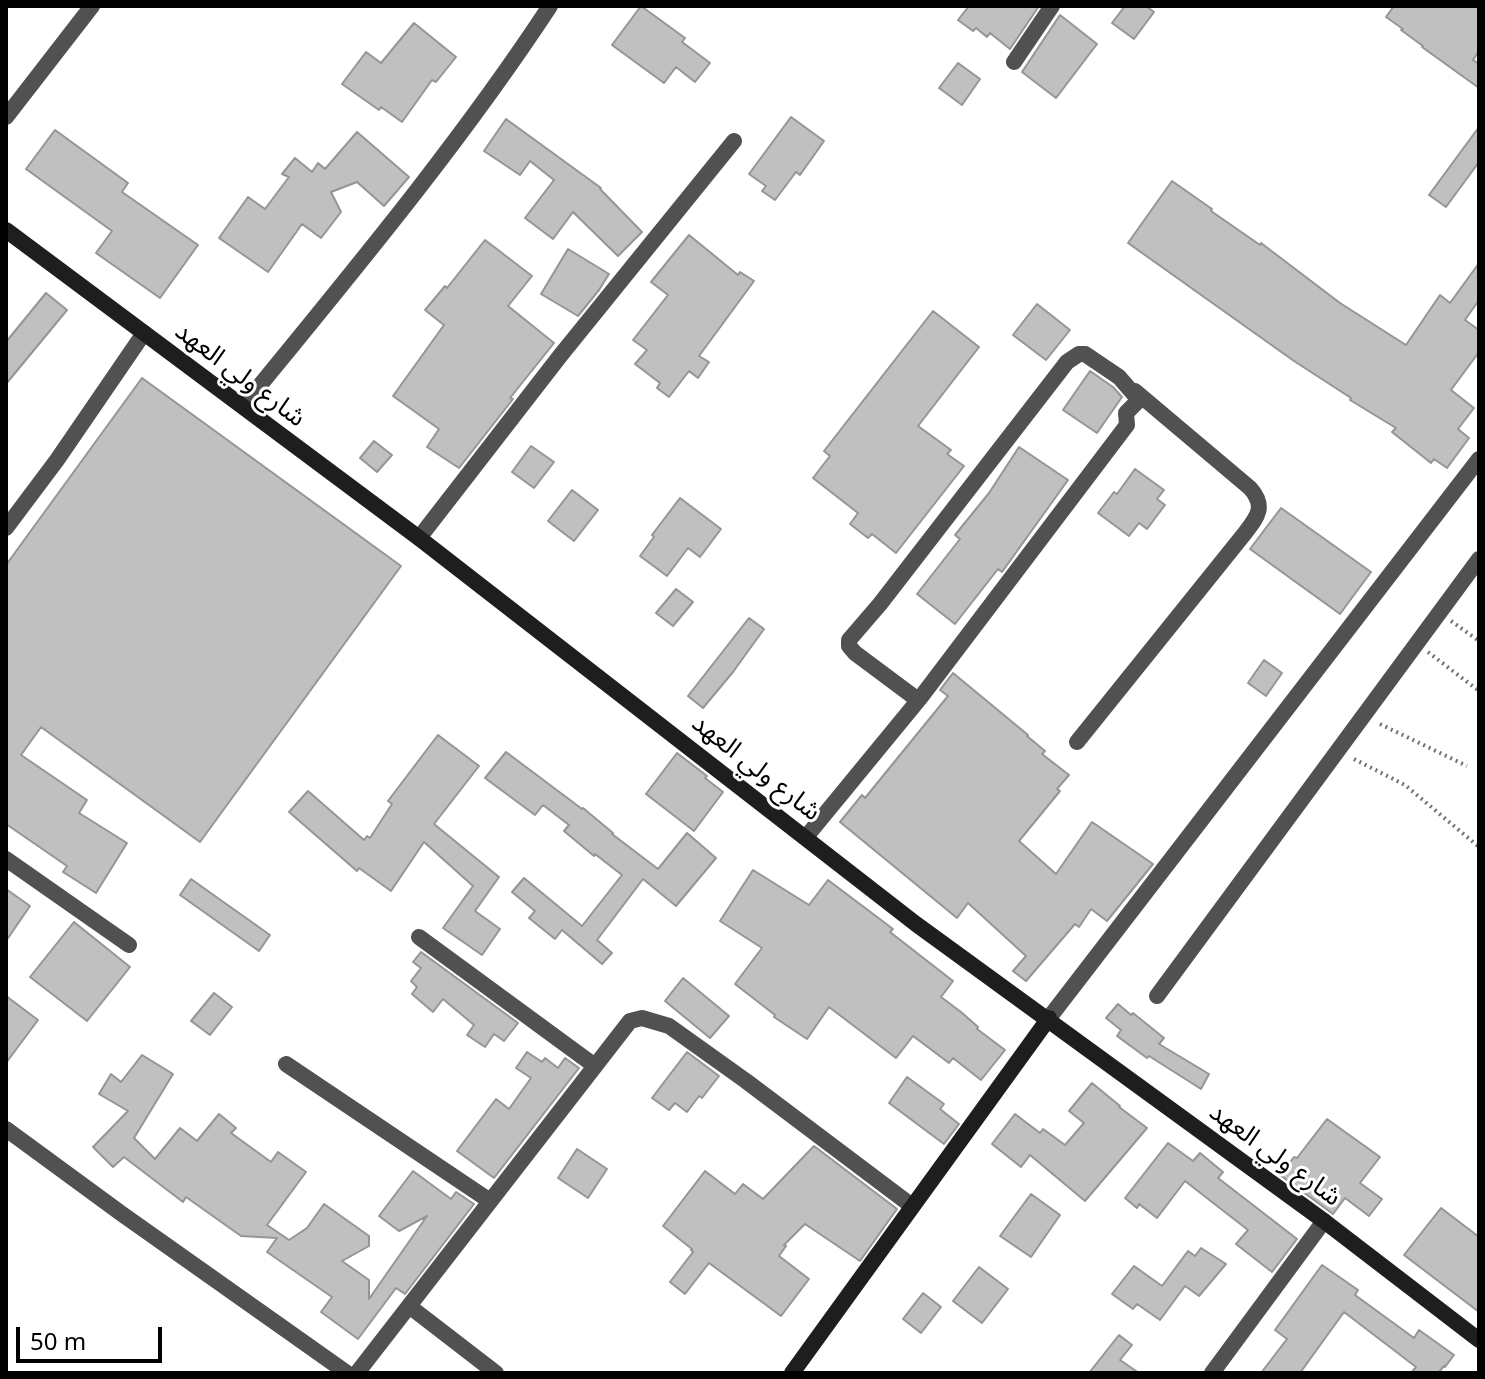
<!DOCTYPE html>
<html>
<head>
<meta charset="utf-8">
<style>
	body { margin:0 }
	#map { position:relative; width:1485px; height:1379px; overflow:hidden; background:#fff; font-family:"Noto Sans",sans-serif }
	canvas { display:block }
	.frame { position:absolute; inset:0; border:8px solid #000; pointer-events:none }
	.scale { position:absolute; left:16px; top:1327px; width:146px; height:36px; box-sizing:border-box; border:4px solid #000; border-top:0; padding-left:10px; font-size:24px; line-height:28px; white-space:nowrap; color:#000; -webkit-text-stroke:6px #fff; paint-order:stroke }
</style>
</head>
<body>
<div id="map">
<canvas width="1485" height="1379"></canvas>
<div class="frame"></div>
<div class="scale">50 m</div>
</div>
<script>
const context = document.querySelector('canvas').getContext('2d');
context.lineJoin = 'round';
function fillPath(path, color) { context.fillStyle = color; context.fill(path, 'evenodd'); }
function stroke(path, color, width, dash) { context.strokeStyle = color; context.lineWidth = width; context.lineCap = dash ? 'butt' : 'round'; context.setLineDash(dash || []); context.stroke(path); }
function label(font, color, halo, rows, align = 'center') {
  context.font = font + ' "Noto Sans","Noto Sans Arabic",sans-serif'; context.lineWidth = 6; context.setLineDash([]); context.textBaseline = 'middle'; context.strokeStyle = halo; context.fillStyle = color; for (const [text, x, y, turn = 0] of rows) {
    context.save(); context.translate(x, y); context.rotate((+turn || 0) * Math.PI / 180); context.textAlign = isNaN(turn) ? turn : align; if (halo) context.strokeText(text, 0, 0); context.fillText(text, 0, 0); context.restore();
  }
}
const building = new Path2D(`
	M641,6L685,38L682,42L710,63L695,82L676,67L664,83L612,45Z
	M969,6H1039L1010,49L990,33L987,37L976,28L973,31L958,20Z
	M1125,6H1146L1154,12L1134,39L1112,23Z
	M1394,6H1479V51L1473,60L1479,64V88L1422,47L1423,46L1401,30L1403,29L1386,17Z
	M1060,15L1097,44L1056,98L1022,72Z
	M414,23L456,57L436,82L432,80L402,122L381,107L379,110L342,84L366,52L381,63Z
	M958,63L980,79L962,105L939,88Z
	M791,117L824,141L800,175L796,172L775,200L762,191L766,186L749,174Z
	M506,119L601,188L600,189L642,232L618,256L573,212L553,239L525,218L554,180L530,161L520,175L484,151Z
	M1479,127V162L1446,207L1429,195Z
	M55,130L128,183L122,192L198,245L160,298L96,253L112,231L26,169Z
	M357,132L409,177L384,206L357,182L331,192L341,212L321,238L302,224L268,272L219,238L248,197L265,209L289,177L282,174L295,158L312,172L318,163L325,169Z
	M1172,181L1212,209L1211,211L1260,245L1261,243L1340,303L1406,345L1440,295L1450,303L1479,263V300L1465,320L1479,330V352L1451,390L1474,408L1458,429L1469,438L1447,468L1434,459L1431,463L1392,432L1396,428L1350,400L1351,398L1294,361L1128,243Z
	M689,235L738,275L740,272L754,281L699,356L709,362L698,378L689,371L669,397L657,388L660,383L635,364L647,350L633,340L668,295L651,282Z
	M485,240L532,276L508,306L554,343L510,398L513,399L459,468L427,447L439,429L393,396L444,325L425,310L445,286L447,288Z
	M568,249L609,274L599,290L578,316L541,294Z
	M46,293L67,310L6,384V342Z
	M1037,304L1070,330L1046,360L1013,335Z
	M933,311L979,347L918,426L951,450L947,454L964,466L896,553L872,534L868,538L850,524L858,513L813,478L830,456L824,451Z
	M1090,371L1113,387L1122,397L1097,433L1063,410Z
	M142,378L401,566L200,842L41,727L21,755L87,800L79,813L127,843L96,893L63,872L67,866L6,824V565Z
	M374,441L392,455L377,472L360,458Z
	M531,446L554,462L534,488L512,472Z
	M1019,447L1068,480L1002,572L998,569L955,624L917,594L960,539L955,535L989,493Z
	M1135,469L1164,490L1157,499L1165,505L1147,529L1139,523L1129,536L1098,513L1114,492L1117,494Z
	M572,490L598,510L574,541L548,521Z
	M680,498L721,529L700,557L688,548L667,576L640,556L654,537L652,535Z
	M1281,508L1371,572L1340,614L1250,549Z
	M676,589L693,602L673,626L656,613Z
	M749,618L764,629L733,672L703,708L688,696Z
	M1264,660L1282,673L1266,696L1248,683Z
	M953,673L1028,735L1027,736L1045,751L1042,754L1069,775L1057,789L1060,791L1019,841L1056,874L1092,822L1153,864L1107,921L1091,909L1079,927L1075,924L1026,981L1013,971L1026,956L968,903L957,918L840,822L862,795L865,798L948,696L940,690Z
	M438,735L479,766L434,824L499,877L475,911L500,929L482,955L443,928L473,886L424,842L391,891L359,868L357,871L289,812L308,791L364,840L367,836L370,838L392,804L388,801Z
	M506,752L582,809L583,808L613,833L612,834L658,869L687,833L716,858L676,906L643,879L597,940L612,953L602,964L562,930L555,939L529,918L535,911L512,892L524,878L582,926L622,875L595,854L594,856L564,831L569,825L543,805L535,815L485,778Z
	M677,753L707,776L705,778L723,792L694,831L646,794Z
	M753,870L809,905L828,880L893,929L890,932L953,981L941,997L961,1012L978,1027L977,1029L1005,1050L981,1080L953,1058L949,1063L913,1036L896,1058L829,1007L807,1039L774,1017L775,1015L735,984L762,948L720,921Z
	M191,879L270,935L259,951L180,895Z
	M6,889L30,906L6,941Z
	M74,922L130,967L87,1021L30,977Z
	M421,952L518,1023L504,1041L494,1034L485,1047L467,1035L474,1025L443,999L433,1012L412,994L417,987L411,981L421,968L413,962Z
	M683,978L729,1016L710,1038L665,1001Z
	M214,993L232,1007L210,1035L191,1021Z
	M6,996L38,1020L6,1063Z
	M1118,1004L1131,1015L1133,1013L1164,1038L1159,1044L1209,1074L1201,1089L1149,1056L1147,1058L1117,1036L1121,1030L1106,1018Z
	M527,1052L542,1062L545,1058L558,1068L565,1058L579,1068L494,1178L457,1151L496,1099L509,1109L531,1078L516,1068Z
	M687,1052L719,1076L702,1098L699,1096L687,1112L675,1103L669,1110L652,1098Z
	M142,1055L173,1074L134,1138L155,1159L180,1128L197,1141L219,1114L236,1128L231,1133L271,1162L278,1152L306,1172L267,1225L289,1240L307,1228L324,1204L369,1236V1246L342,1261L369,1280V1299L427,1216L399,1231L379,1216L413,1171L451,1199L456,1192L474,1204L405,1294L396,1288L358,1339L321,1312L332,1297L267,1252L277,1238L241,1236L186,1197L183,1202L124,1157L113,1167L93,1147L128,1111L99,1094L111,1074L121,1082Z
	M907,1077L944,1104L940,1109L959,1124L944,1144L889,1103Z
	M1092,1083L1120,1106L1119,1107L1147,1128L1085,1201L1030,1155L1021,1167L992,1144L1015,1114L1040,1133L1043,1129L1065,1145L1084,1123L1069,1111Z
	M1327,1119L1380,1157L1360,1183L1382,1199L1369,1216L1345,1198L1333,1214L1280,1175L1294,1157L1297,1158Z
	M1168,1143L1193,1161L1200,1153L1223,1172L1218,1178L1297,1239L1272,1272L1236,1244L1248,1230L1185,1181L1157,1218L1139,1204L1137,1208L1125,1198Z
	M814,1146L897,1209L860,1261L805,1224L784,1245L786,1246L779,1256L809,1279L781,1316L709,1263L685,1294L670,1282L693,1252L691,1250L692,1249L663,1226L705,1171L735,1194L743,1184L763,1199Z
	M577,1149L607,1169L588,1198L558,1178Z
	M1031,1194L1060,1215L1031,1257L1000,1236Z
	M1441,1208L1479,1237V1312L1404,1255Z
	M1201,1248L1226,1264L1199,1296L1185,1286L1160,1320L1137,1304L1133,1309L1112,1294L1134,1266L1162,1286L1188,1251L1195,1256Z
	M1322,1265L1358,1290L1355,1295L1414,1338L1419,1330L1454,1355L1445,1367L1444,1366L1438,1373H1411L1416,1367L1344,1312L1300,1373H1261L1287,1339L1275,1330Z
	M979,1267L1008,1289L982,1323L953,1301Z
	M923,1293L941,1307L921,1333L903,1319Z
	M1119,1335L1132,1345L1120,1360L1139,1373H1089Z`);
const path = new Path2D(`
	M1451,621L1479,641
	M1428,652L1479,691
	M1380,724L1467,766
	M1354,759L1405,785L1479,847`);
const street = new Path2D(`
	M1014,62L1052,6
	M6,117L92,6
	M243,406C349,276 458,146 550,6
	M6,528L57,460L144,333
	M419,538L560,356L734,141
	M1077,742L1245,533C1258,516 1266,506 1250,488L1135,391
	M806,837L921,697L1127,425L1126,413L1139,400L1119,377L1085,354H1079L1067,362L880,604L849,640V646L855,653L918,700
	M6,859L129,945
	M419,937L595,1066
	M1157,996L1479,559
	M1049,1018L1479,459
	M286,1064L490,1201
	M6,1129L122,1214L347,1373
	M409,1306L496,1373
	M357,1373L630,1021L642,1018L669,1026L746,1081L912,1206
	M1212,1373L1324,1221`);
const secondary = new Path2D(`
	M6,230L419,538L916,924L1324,1221L1479,1340
	M792,1373L1049,1018`);
const streetNames = [
	["شارع ولي العهد",240,375,37],
	["شارع ولي العهد",756,768,38],
	["شارع ولي العهد",1275,1155,36]
];
fillPath(building, '#c0c0c0');
stroke(building, '#959595', 2);
stroke(path, '#737373', 4, [2, 4]);
stroke(street, '#515151', 16);
stroke(secondary, '#1e1e1e', 16);
label('26px', '#000', '#fff', streetNames);
</script>
</body>
</html>
